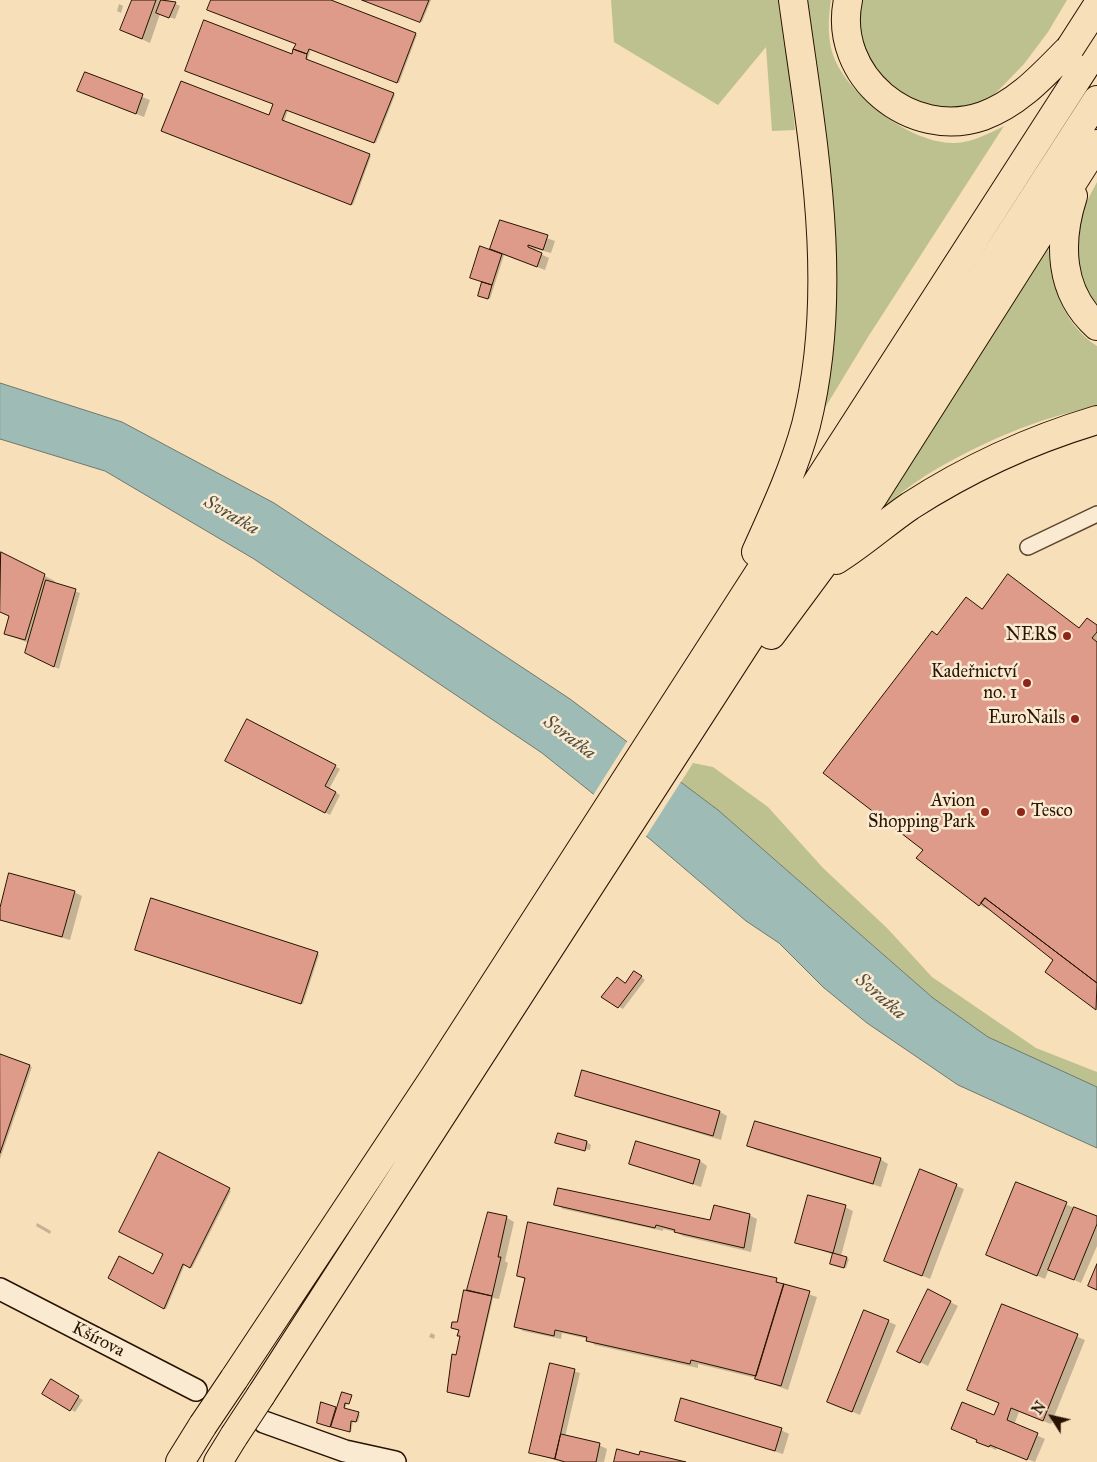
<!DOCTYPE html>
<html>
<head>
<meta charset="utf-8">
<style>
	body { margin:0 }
	#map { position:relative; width:1097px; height:1462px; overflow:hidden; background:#f7dfb9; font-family:"IM FELL Great Primer",serif }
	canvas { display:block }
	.north { position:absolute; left:1027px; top:1392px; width:50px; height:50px; -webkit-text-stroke:4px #faead2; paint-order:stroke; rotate:305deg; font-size:14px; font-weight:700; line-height:20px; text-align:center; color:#281300 }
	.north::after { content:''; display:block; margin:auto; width:18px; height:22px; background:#281300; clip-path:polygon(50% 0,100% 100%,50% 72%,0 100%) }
</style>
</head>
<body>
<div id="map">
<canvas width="1097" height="1462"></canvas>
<div class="north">N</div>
</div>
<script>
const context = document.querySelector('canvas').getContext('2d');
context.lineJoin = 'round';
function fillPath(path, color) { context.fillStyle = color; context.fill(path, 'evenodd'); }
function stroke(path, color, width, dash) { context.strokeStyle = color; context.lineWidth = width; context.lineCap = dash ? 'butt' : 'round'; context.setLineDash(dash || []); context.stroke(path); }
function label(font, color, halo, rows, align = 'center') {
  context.font = font + ' "IM FELL Great Primer",serif'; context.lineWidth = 5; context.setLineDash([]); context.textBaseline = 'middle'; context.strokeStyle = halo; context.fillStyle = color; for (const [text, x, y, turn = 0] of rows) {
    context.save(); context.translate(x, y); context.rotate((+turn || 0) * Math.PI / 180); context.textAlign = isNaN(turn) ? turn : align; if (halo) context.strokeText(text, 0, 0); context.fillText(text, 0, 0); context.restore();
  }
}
const green = new Path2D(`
	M611,0H781L795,130L772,131L766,47L718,105L614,42Z
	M807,0H831C828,19 827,42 835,60C852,98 911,143 953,143C969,144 990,133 1004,126L868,337L823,411L830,368Z
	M859,0H1067L1048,32L1024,64L989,100L950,112L909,103L863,58L858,7Z
	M1097,182V306L1078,277L1076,222Z
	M1048,239C1049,280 1061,323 1097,346V406C1037,418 977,444 925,476C903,490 884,507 864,523Z
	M693,763L713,767L768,807L823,868L887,928L932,977L1036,1048L1097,1072V1087L988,1037L933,998L718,810L681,782Z`);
const water = new Path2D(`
	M0,383L122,422L274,503L570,699L718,810L933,998L988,1037L1097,1087V1148L958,1085L867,1023L823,987L779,943L746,921L651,840L542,753L254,559L105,471L0,439Z`);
const pier = new Path2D(`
	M628,740L682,780L645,838L592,797Z`);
const shadow = new Path2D(`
	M133,0H168L180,6L175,19L160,14L150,43L121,30Z
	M212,0H330L417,35L399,83L311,49L307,61L395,95L376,143L288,110L284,122L371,156L353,205L165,132L269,117L297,44Z
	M364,0H431L422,22Z
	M119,4L123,6L121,13L117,11Z
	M85,74L150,100L144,117L79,91Z
	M500,222L555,241L551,253L536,249L535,251L549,258L545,270L504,255L490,299L479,295Z
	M0,553L45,576L55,581L54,584L80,593L59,669L31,656L29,643L5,634L15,618L0,610Z
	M1009,576L1080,629L1097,625V1009L1046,971L1055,960L989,907L987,909L980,905L918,858L924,850L938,636L966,599L983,610Z
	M248,721L340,769L329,789L340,795L330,815L227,761Z
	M74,892L82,896L70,940L0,920V913Z
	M138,950L317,953L319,955L303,1004Z
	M639,975L645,980L623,1009L618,1006L626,984Z
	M0,1056L32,1067L0,1159Z
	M576,1095L720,1112L727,1116L721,1140L584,1099Z
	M587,1142L591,1145L590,1150L557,1143Z
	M749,1146L880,1159L888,1164L881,1187L756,1150Z
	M160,1154L231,1191L192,1268L185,1264L166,1309L109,1278L154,1275L165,1254Z
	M700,1161L707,1166L701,1187L630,1164Z
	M920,1171L964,1189L930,1279L886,1261Z
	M1017,1183L1097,1218V1246L1081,1283L1049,1269L1045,1279L987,1255Z
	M556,1204L711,1221L749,1215L757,1219L751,1252L683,1236L676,1232L663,1229V1231L563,1209Z
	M845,1207L853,1211L841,1256L849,1259L846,1268L833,1265L834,1255L796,1242Z
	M488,1213L507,1218L514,1222L505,1261L508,1263L499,1299L493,1298L470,1397L451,1393L461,1336L460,1330L452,1328L458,1324L468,1292Z
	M37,1223L51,1231L50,1234L36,1226Z
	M518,1275L776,1280L783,1286L817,1297L788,1390L756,1378L698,1364V1368L595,1345L588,1339L562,1333L561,1339L523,1331L516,1326L526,1280Z
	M929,1291L958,1306L928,1366L906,1355Z
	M1003,1305L1085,1340L1051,1424L1019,1412L1014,1425L1045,1439L1035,1462L997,1448L996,1450L978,1442L994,1417L1000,1403L969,1390Z
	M865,1311L896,1325L860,1415L836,1405Z
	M431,1333L435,1335L434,1339L429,1337Z
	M551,1365L580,1373L565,1437L599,1445L607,1449L604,1462H562L531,1453Z
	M52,1381L83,1400L75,1412L44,1393Z
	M343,1393L347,1403L345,1409L360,1415L358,1422L353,1421L351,1432L318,1423L322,1404L338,1410Z
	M676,1420L781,1430L789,1434L783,1454L683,1424Z`);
const building = new Path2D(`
	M132,0H156L142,39L120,30Z
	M161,0L176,2L169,18L156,13Z
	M211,0H331L416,33L397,83L309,49L307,54L293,49L296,44L207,10Z
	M362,0H429L420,22Z
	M204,20L292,54L293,49L307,54L306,59L394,93L374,143L286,110L282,120L370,154L351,205L161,131L181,81L269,115L273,104L185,71Z
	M85,72L143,94L136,114L77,91Z
	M500,220L548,235L543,250L528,245V247L542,253L537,267L490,249Z
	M480,246L502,254L492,285L470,278Z
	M482,282L492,285L488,299L478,296Z
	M1,552L45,574L25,640L4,634L9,616L0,612Z
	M1008,574L1079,628L1087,618L1097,625V632L1092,638L1097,642V983L985,898L979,906L916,858L923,850L823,773L932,631L937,635L966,597L982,609Z
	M46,580L76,589L54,667L25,653Z
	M247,719L336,765L325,786L336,792L325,813L225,761Z
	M9,873L75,891L62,937L0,920V908Z
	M151,898L318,952L301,1004L135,950Z
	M985,898L1097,983L1096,1010L1045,972L1053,960L981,903Z
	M634,971L642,976L618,1008L601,997L617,977L625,983Z
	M0,1054L30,1065L0,1153Z
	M582,1070L720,1111L713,1136L575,1096Z
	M755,1121L881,1158L873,1184L747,1146Z
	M558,1133L587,1141L585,1151L555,1143Z
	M636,1141L700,1160L693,1184L629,1164Z
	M159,1152L230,1188L190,1268L183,1264L164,1309L108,1278L119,1256L153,1274L163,1254L119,1232Z
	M920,1169L957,1184L922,1276L884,1261Z
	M1016,1182L1067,1202L1037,1276L986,1255Z
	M558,1188L710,1220L714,1205L750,1214L744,1248L674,1232L675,1230L656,1225L655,1228L554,1205Z
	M808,1195L846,1205L833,1253L795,1243Z
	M1074,1207L1097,1216V1224L1074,1280L1048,1270Z
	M488,1212L507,1216L498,1257H501L492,1296L467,1290Z
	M528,1222L777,1278L776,1282L784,1284L756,1376L691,1360L690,1364L586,1341L587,1337L555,1330L554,1336L514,1327L525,1278L517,1276Z
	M833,1253L847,1257L844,1268L830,1264Z
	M1097,1264V1290L1088,1286Z
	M784,1284L810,1291L781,1386L755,1379Z
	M928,1289L951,1301L920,1363L897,1352Z
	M464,1290L492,1296L469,1397L447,1392L452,1354L456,1355L460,1336H457L459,1330L451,1328L452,1322H457Z
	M1002,1304L1078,1334L1043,1421L1011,1408L1007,1420L1038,1433L1027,1460L990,1445L989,1447L976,1442L977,1440L951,1429L962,1402L994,1415L999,1403L967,1390Z
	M864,1310L889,1320L852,1412L827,1402Z
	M550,1363L575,1369L555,1459L529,1453Z
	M51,1379L79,1396L70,1411L42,1394Z
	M342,1392L352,1395L349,1404L345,1403L344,1408L359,1412L356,1422L351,1421L350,1432L331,1427Z
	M681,1398L782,1428L775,1451L675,1421Z
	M321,1402L336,1407L330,1427L317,1423Z
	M561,1434L600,1443L596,1462H565L555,1459Z
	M617,1449L639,1455L640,1451L686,1462H614Z`);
const street = new Path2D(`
	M1028,547L1097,514`);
const secondary = new Path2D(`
	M0,1289L196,1390
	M264,1422L345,1451L395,1462`);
const highway = new Path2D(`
	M848,0C832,76 911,141 983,116C1019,103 1044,74 1070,48
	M1073,196C1058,242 1059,292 1097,326
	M756,552C775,510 794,469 806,425C841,286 812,139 793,0
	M836,560C862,544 885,523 910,506C969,468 1030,440 1097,420
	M771,635L873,497L1097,144
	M234,1379L435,1076L1097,48
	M261,1395L1097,100
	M180,1462L203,1425
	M218,1462L234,1436`);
const highwayBridge = new Path2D(`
	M1070,48L1097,6
	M203,1425L234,1379
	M234,1436L261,1395`);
const markers = [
	[1067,636,5,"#8f2418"],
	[1027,683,5,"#8f2418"],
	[1075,719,5,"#8f2418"],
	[985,812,5,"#8f2418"],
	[1021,812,5,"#8f2418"]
];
const poiNames = [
	["NERS",1057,636],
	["Kadeřnictví",1017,673],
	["no. 1",1017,694],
	["EuroNails",1065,719],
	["Avion",975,802],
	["Shopping Park",975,823],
	["Tesco",1031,812,"left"]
];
const streetNames = [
	["Kšírova",98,1340,27]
];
const waterNames = [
	["Svratka",231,516,30],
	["Svratka",569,738,37],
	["Svratka",880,997,41]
];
fillPath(green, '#bdc18f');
fillPath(water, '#9ebcb5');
stroke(water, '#6f786d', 1);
fillPath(pier, '#f7dfb9');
fillPath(shadow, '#0003');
fillPath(building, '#df9b8a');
stroke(building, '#281300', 1);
stroke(street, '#5c462e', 18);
stroke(secondary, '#281300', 24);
stroke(highway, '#281300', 30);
stroke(street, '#faead2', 15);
stroke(secondary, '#faead2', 21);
stroke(highway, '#f7dfb9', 28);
stroke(highwayBridge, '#281300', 30, []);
stroke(highwayBridge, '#f7dfb9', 28);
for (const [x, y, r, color] of markers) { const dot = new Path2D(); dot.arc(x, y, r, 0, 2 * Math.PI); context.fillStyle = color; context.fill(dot); stroke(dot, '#faead2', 2); }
label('18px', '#281300', '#faead2', poiNames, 'right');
label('18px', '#281300', '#faead2', streetNames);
label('italic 19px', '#514e3f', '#faead2', waterNames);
</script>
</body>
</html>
